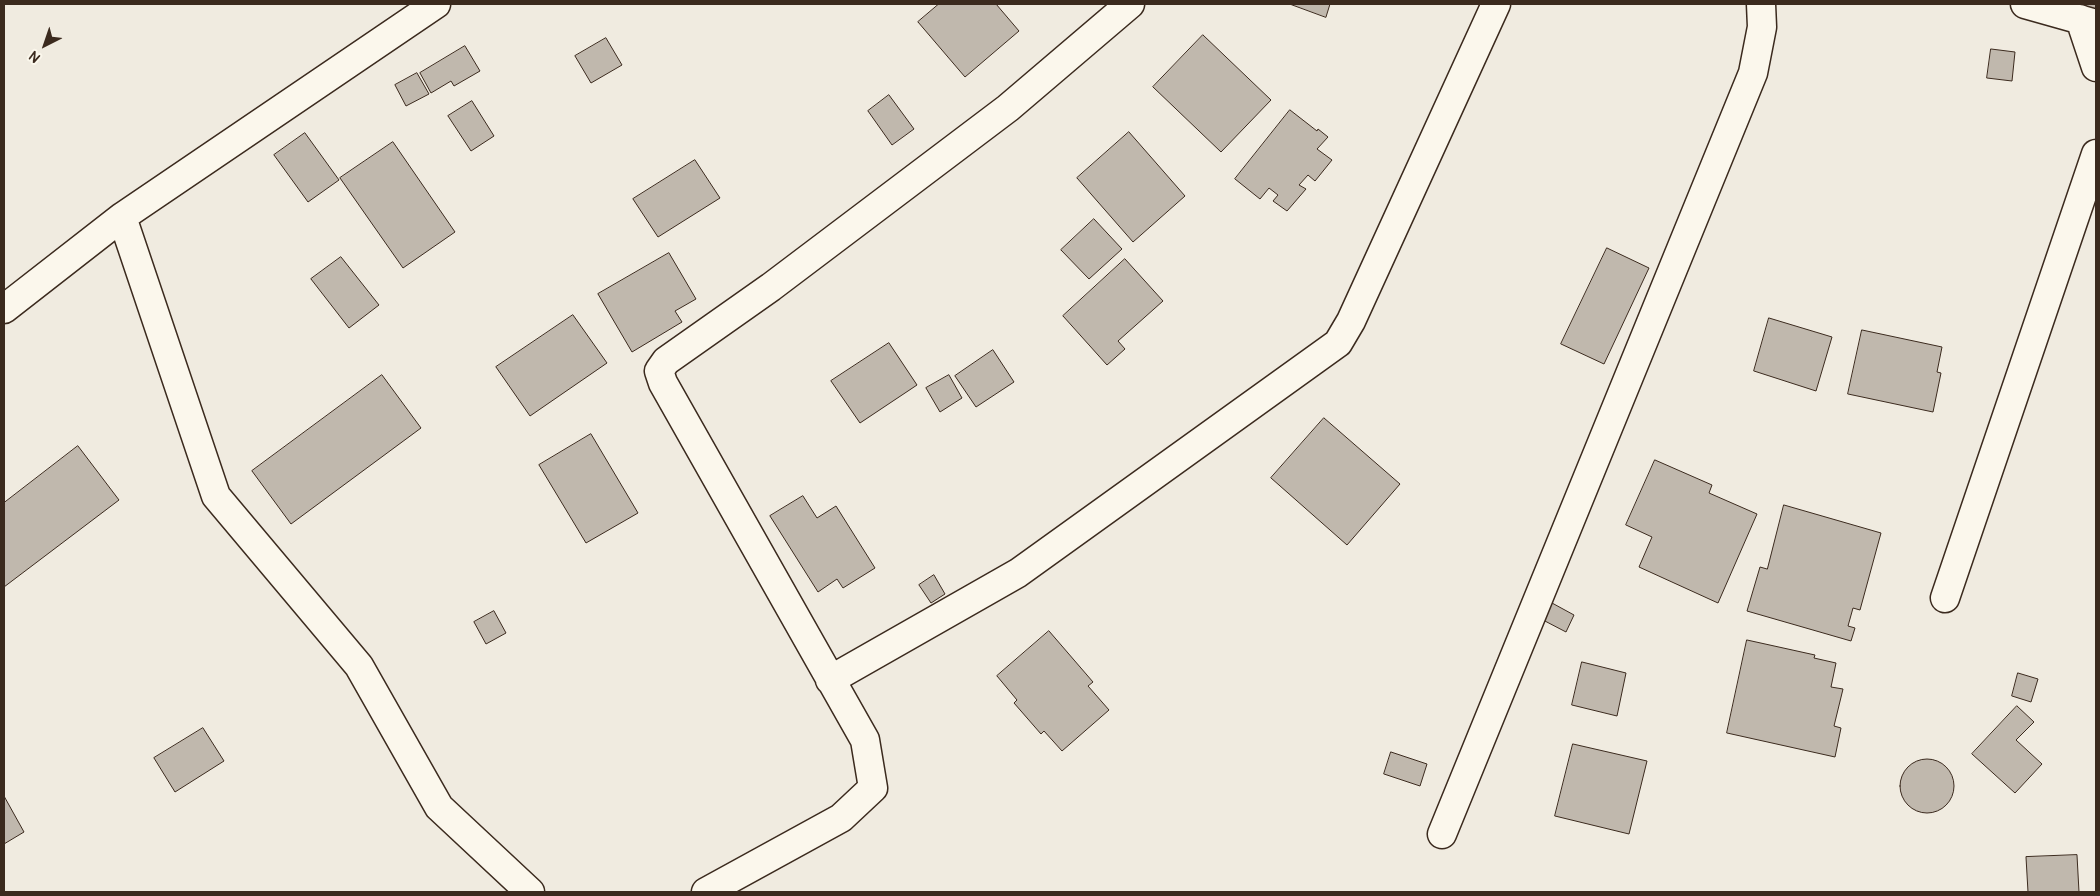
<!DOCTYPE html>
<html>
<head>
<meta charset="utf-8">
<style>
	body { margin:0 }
	#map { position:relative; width:2100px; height:896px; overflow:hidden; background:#f0ebe0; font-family:Pangolin,sans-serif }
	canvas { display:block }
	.frame { position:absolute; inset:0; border:5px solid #3b2a1e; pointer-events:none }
	.north { position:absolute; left:20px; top:20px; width:50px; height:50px; -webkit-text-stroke:4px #fbf7ec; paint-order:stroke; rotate:221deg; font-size:14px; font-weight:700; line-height:20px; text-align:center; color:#3b2a1e }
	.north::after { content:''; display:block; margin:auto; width:18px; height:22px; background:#3b2a1e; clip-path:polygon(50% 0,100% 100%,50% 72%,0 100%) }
</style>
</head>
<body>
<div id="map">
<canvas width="2100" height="896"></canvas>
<div class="frame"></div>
<div class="north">N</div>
</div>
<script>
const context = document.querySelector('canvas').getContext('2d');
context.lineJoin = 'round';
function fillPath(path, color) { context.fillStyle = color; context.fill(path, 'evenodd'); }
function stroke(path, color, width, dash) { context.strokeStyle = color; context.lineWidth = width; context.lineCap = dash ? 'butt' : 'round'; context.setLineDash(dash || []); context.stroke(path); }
const building = new Path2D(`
	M939,4H996L1019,31L965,77L918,22Z
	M1290,4H1330L1326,17Z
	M2045,4H2096V18Z
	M1203,35L1271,100L1221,152L1153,87Z
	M606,38L622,65L591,83L575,56Z
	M465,46L480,71L454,86L451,81L431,93L420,73Z
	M1991,49L2015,52L2012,81L1987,78Z
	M417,73L429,94L406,106L395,85Z
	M889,95L914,129L892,145L868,111Z
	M472,101L494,136L471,151L448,116Z
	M1290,110L1317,131L1318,129L1328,137L1317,149L1332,160L1315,181L1308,175L1299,185L1306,189L1287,211L1273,201L1278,195L1269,188L1260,199L1235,179Z
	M1129,132L1185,196L1133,242L1077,178Z
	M305,133L339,180L308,202L274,155Z
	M393,142L455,232L403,268L340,178Z
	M695,160L720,198L658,237L633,199Z
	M1094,219L1122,249L1089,279L1061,250Z
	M1607,248L1649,268L1604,364L1561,344Z
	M669,253L696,299L675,311L682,322L632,352L598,294Z
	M341,257L379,305L349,328L311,279Z
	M1125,259L1163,301L1118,341L1125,349L1107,365L1063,316Z
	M573,315L607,363L530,416L496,367Z
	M1769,318L1832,337L1816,391L1754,371Z
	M1862,330L1942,347L1937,372L1941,373L1933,412L1848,394Z
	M889,343L917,385L860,423L831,381Z
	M993,350L1014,382L976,407L955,376Z
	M382,375L421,428L291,524L252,471Z
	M949,375L962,398L940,412L926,388Z
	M1324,418L1400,484L1347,545L1271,478Z
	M591,434L638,513L586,543L539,465Z
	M78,446L119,500L4,587V503Z
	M1655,460L1712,485L1709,493L1757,514L1718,603L1639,567L1652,537L1626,525Z
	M803,496L817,518L836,506L875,568L843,588L837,579L818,592L770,516Z
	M1784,505L1881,533L1860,610L1853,608L1848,626L1855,628L1851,641L1747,611L1760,567L1767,569Z
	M934,575L945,594L931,603L919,585Z
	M1552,603L1574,615L1566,632L1543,620Z
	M494,611L506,633L486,644L474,622Z
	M1049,631L1093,682L1088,686L1109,710L1062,751L1044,731L1041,734L1014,703L1017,700L997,676Z
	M1747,640L1815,655L1814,658L1836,663L1831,687L1843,689L1834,726L1841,728L1835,757L1727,733Z
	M1582,662L1626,673L1617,716L1572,705Z
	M2018,673L2038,679L2031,702L2012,696Z
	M2017,706L2034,722L2016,740L2042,764L2015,793L1972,754Z
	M203,728L224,761L175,792L154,758Z
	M1573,744L1647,761L1629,834L1555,816Z
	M1391,752L1427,764L1420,786L1384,774Z
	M1900 786a27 27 0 1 1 54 0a27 27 0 1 1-54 0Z
	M4,796L24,832L4,844Z
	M2077,855L2079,892H2028L2026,857Z`);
const minor = new Path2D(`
	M2025,4L2096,24
	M2080,19L2096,67
	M122,217L216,496L359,666L439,807L530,892
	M4,309L122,217L436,4
	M1945,598L2096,154
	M830,680L1018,573L1338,343L1351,321L1496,4
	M1442,834L1753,73L1762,27L1761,4
	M706,892L841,818L873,788L865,740L663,383L659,371L666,361L771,287L1008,108L1130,4`);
fillPath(building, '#c0b8ad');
stroke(building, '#3b2a1e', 1);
stroke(minor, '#3b2a1e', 31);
stroke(minor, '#fbf7ec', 28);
</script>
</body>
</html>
